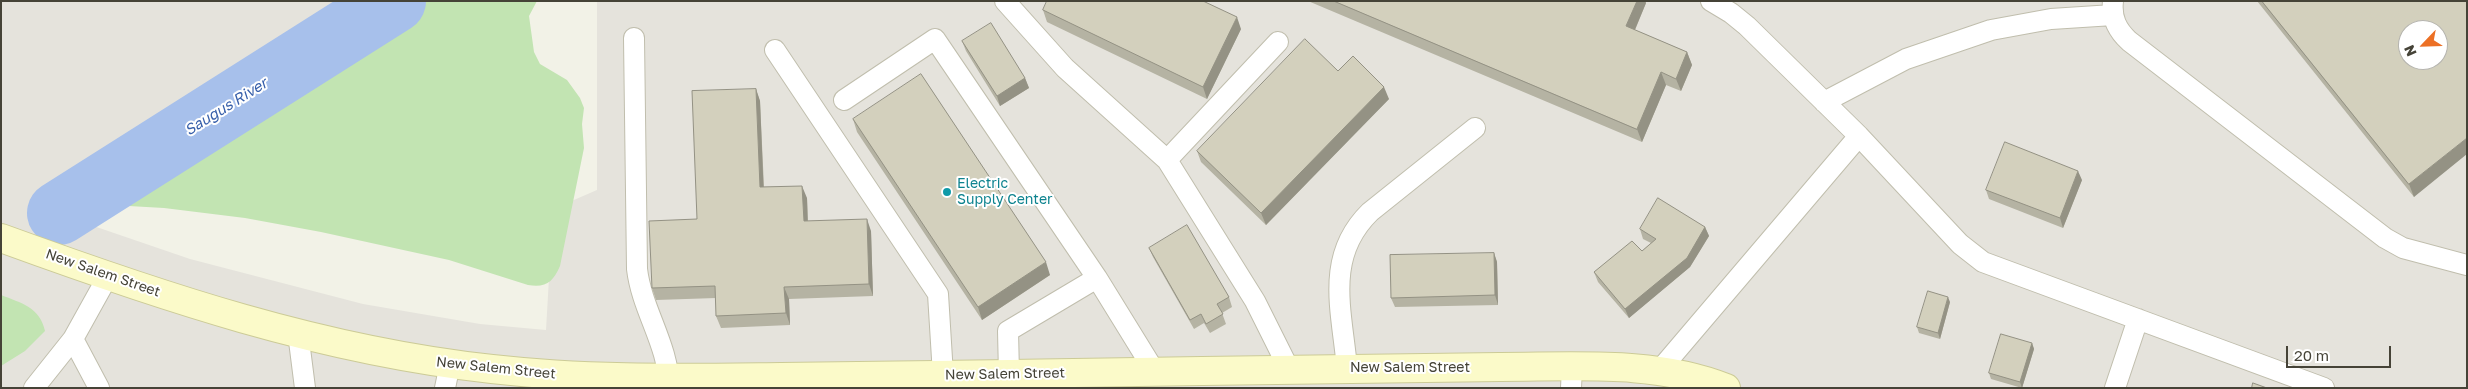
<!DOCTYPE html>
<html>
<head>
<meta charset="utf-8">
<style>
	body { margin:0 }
	#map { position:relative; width:2468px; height:389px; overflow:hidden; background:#f2f2e7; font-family:"Golos Text",sans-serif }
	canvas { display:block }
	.frame { position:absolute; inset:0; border:2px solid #454337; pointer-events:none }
	.north { position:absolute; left:2398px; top:20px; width:50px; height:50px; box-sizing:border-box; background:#fff; border:1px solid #b5b4af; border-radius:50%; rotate:246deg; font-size:14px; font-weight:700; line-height:20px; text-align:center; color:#454337 }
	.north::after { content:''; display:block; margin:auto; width:18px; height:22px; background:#ec7025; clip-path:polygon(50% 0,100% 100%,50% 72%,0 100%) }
	.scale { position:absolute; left:2286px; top:346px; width:105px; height:22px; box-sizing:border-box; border:2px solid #454337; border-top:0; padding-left:6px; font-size:15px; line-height:18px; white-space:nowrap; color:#454337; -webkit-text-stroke:4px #fff; paint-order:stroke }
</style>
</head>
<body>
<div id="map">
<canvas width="2468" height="389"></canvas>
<div class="frame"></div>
<div class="north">N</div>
<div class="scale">20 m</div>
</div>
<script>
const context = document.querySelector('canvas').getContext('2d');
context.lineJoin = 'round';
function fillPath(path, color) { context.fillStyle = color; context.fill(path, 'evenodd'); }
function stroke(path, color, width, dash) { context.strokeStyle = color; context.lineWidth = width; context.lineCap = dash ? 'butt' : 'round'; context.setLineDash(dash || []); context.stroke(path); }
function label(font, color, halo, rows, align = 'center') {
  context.font = font + ' "Golos Text",sans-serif'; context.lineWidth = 4; context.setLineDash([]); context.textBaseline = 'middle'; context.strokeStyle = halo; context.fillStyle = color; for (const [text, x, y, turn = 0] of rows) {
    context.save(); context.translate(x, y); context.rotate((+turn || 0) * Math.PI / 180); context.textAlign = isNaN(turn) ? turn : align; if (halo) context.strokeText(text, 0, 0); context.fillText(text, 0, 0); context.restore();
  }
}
const industrial = new Path2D(`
	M1,1H345L38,207L190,259L363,304L480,324L546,330L553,209L597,190V1H2467V388H1ZM2408,30H2438V60H2408Z`);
const green = new Path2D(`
	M370,1H537L529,16L534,52L540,64L567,80L580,98L584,108L582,124L584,148L560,266C553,282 546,288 528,285L449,260L321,232L245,218L164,208L111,205L76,209L60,205L176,125Z
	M1,295C21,303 40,307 45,331L25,351L1,366Z`);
const river = new Path2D(`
	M59,213L394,1`);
const lane = new Path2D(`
	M1005,1L1065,68L1167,160L1255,301L1289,369
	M2113,1C2111,18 2117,30 2129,41L2385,238L2403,248L2467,265
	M634,38L637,269C642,311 669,345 669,388
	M775,50L938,294L943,375
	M844,100L935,39L1097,278
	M1824,102L1906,59L1991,30L2051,19L2113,15
	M1859,136L1960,244L1983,262L2324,388
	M1167,160L1278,42
	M298,333L305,388
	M73,339L99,388
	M1347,368C1342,311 1324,257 1370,212L1475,128
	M1659,371L1859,136L1747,26L1731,13L1711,1
	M1009,374L1008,331L1097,278L1155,372
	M34,388L73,339L108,276
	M445,388L450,364
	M1571,388L1572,367
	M2115,388L2138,319`);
const secondary = new Path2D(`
	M1,238C160,296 323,351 492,369C588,380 684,378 781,377C921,376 1062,373 1202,371C1302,369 1401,368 1500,367C1575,367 1656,360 1726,388`);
const wall = new Path2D(`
	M1308,1H1645L1646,3L1635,30L1687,52L1692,65L1681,91L1666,85L1642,142Z
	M2257,1H2467L2414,197Z
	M1043,10L1241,29L1207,99L1047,22Z
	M962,41L1025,78L1029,88L1000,106L966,51Z
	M1338,71L1389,99L1266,225L1201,162L1197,151Z
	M756,89L760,101L764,187L807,198L808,221L871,231L873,296L789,299L790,325L721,328L716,316V298L656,300L652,288L697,219Z
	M853,119L1050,275L982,320L857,132Z
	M2082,180L2063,228L1989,199L1986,190Z
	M1705,227L1709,236L1690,267L1629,318L1598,282L1594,272L1642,251L1651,243L1643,239L1640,229Z
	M1149,248L1229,297L1232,307L1222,313L1226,324L1210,333L1204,323L1194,329L1153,257Z
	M1494,253L1497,262L1498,305L1395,307L1391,298Z
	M1950,302L1940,339L1919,333L1917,327Z
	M2032,343L2034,349L2022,388L1991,379L1989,373Z`);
const shadedWall = new Path2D(`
	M1637,1H1645L1646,3L1631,39L1626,26Z
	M1237,17L1241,29L1207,99L1203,87Z
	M1687,52L1692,65L1681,91L1676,79Z
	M1661,72L1666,85L1642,142L1637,129Z
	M1025,78L1029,88L1000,106L997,96Z
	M1384,87L1389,99L1266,225L1261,213Z
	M756,89L760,101L764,199L760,187Z
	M2467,138V154L2414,197L2409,184Z
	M2078,171L2082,180L2063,228L2060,218Z
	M802,186L807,198L808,233L804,221Z
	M867,219L871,231L873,296L869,284Z
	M1705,227L1709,236L1690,267L1629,318L1625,309Z
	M1494,253L1497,262L1498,305L1495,295Z
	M1046,262L1050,275L982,320L978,307Z
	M784,287L789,299L790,325L786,313Z
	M1948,297L1950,302L1940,339L1938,333Z
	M2032,343L2034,349L2022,388L2020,382Z`);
const building = new Path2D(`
	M1047,1H1203L1237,17L1203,87L1043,10Z
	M1334,1H1637L1626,26L1687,52L1676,79L1661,72L1637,129Z
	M2262,1H2467V138L2409,184ZM2408,30H2438V60H2408Z
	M991,23L1025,78L997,96L962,41Z
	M1305,39L1338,71L1353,56L1384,87L1261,213L1197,151Z
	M921,74L1046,262L978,307L853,119Z
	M756,89L760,187L802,186L804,221L867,219L869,284L784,287L786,313L716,316L715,286L652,288L649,221L697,219L692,91Z
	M2005,142L2078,171L2060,218L1986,190Z
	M1658,198L1705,227L1687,258L1625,309L1594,272L1632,241L1642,251L1656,239L1640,229Z
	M1187,225L1229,297L1217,304L1223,314L1206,324L1201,314L1190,320L1149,248Z
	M1494,253L1495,295L1391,298L1390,255Z
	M1928,291L1948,297L1938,333L1917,327Z
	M2001,334L2032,343L2020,382L1989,373Z
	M2253,383L2267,388H2252Z`);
const markers = [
	[947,192,5,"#0f9aa8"]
];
const cultureNames = [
	["Electric",957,184],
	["Supply Center",957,200]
];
const streetNames = [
	["New Salem Street",103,273,19],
	["New Salem Street",496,368,6],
	["New Salem Street",1410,368],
	["New Salem Street",1005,374,-1]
];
const waterNames = [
	["Saugus River",226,107,-32]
];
fillPath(industrial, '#e5e3dc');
fillPath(green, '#c2e4b2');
stroke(river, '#a7c0eb', 64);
stroke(lane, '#c0bead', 22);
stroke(secondary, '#cccb97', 30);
stroke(lane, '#fff', 20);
stroke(secondary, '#fbfac9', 28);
fillPath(wall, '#b5b3a3');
fillPath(shadedWall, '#949284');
fillPath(building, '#d3d0bd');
stroke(building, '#949284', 1);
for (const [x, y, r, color] of markers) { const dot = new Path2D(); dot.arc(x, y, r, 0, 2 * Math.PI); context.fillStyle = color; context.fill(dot); stroke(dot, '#fff', 2); }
label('14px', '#0d838f', '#fff', cultureNames, 'left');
label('14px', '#454337', '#fff', streetNames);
label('italic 15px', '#375faa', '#fff', waterNames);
</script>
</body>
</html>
